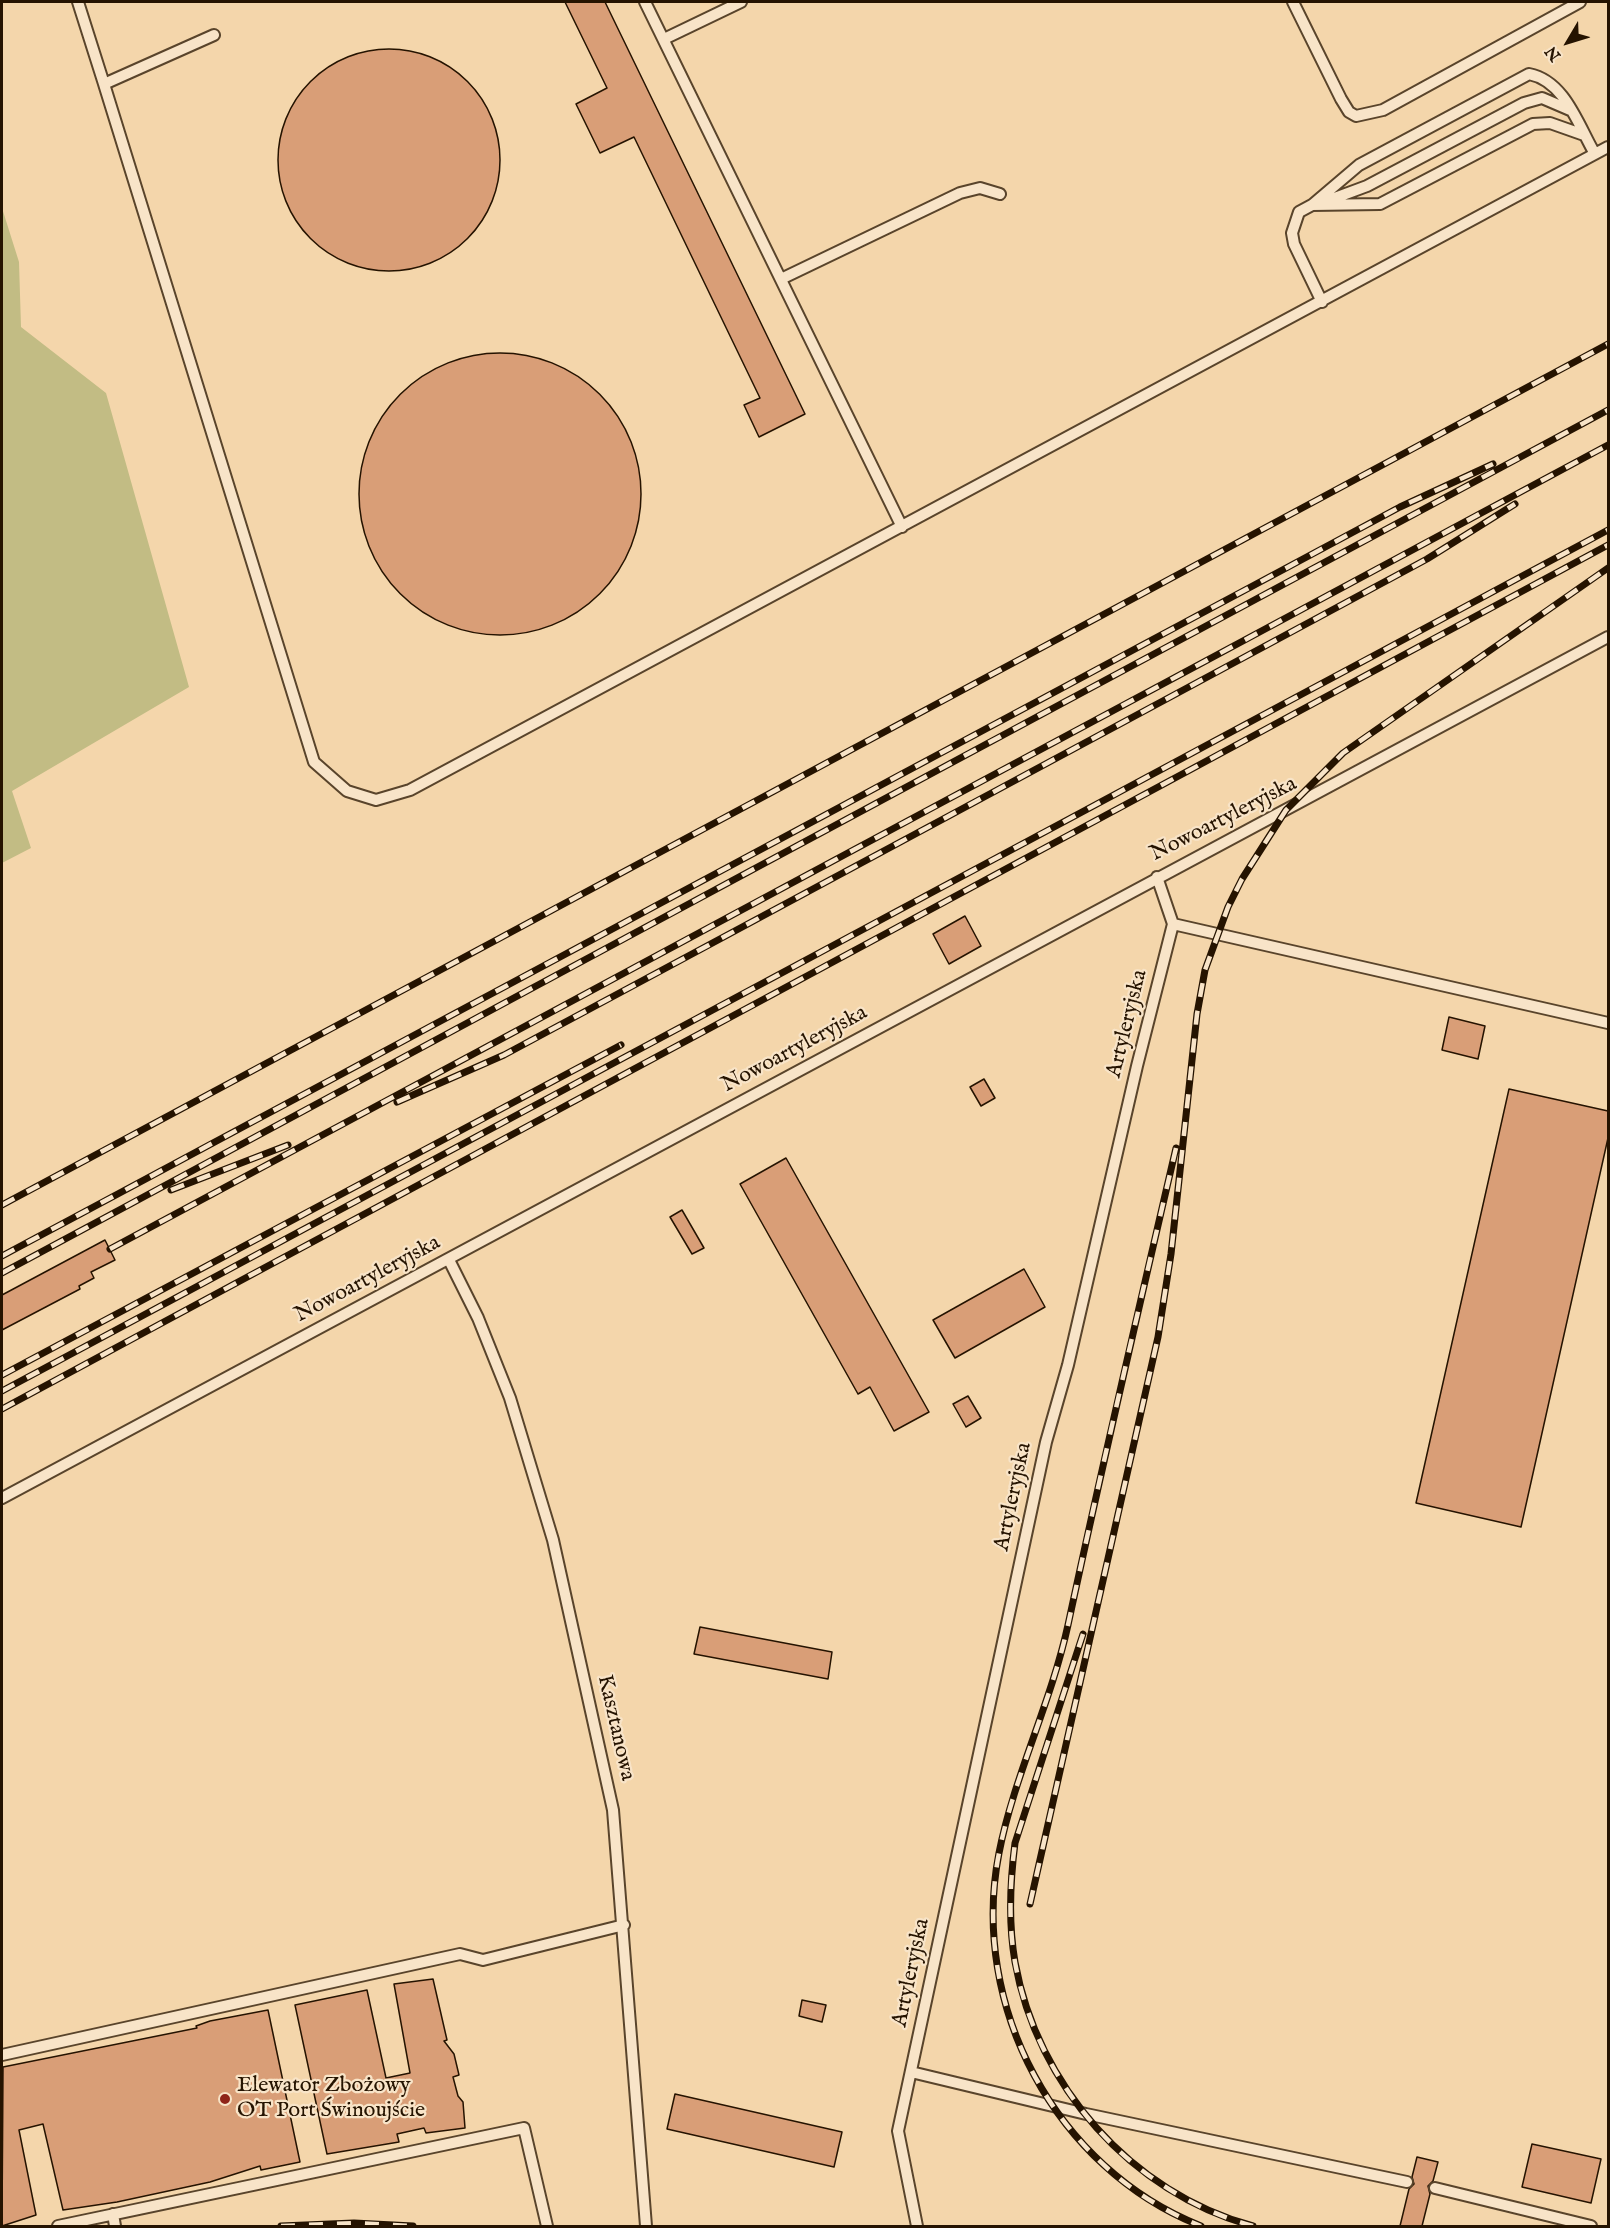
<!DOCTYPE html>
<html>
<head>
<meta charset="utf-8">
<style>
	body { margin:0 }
	#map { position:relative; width:1610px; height:2228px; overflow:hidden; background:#f4d6ab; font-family:"IM FELL English",serif }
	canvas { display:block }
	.frame { position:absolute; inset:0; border:3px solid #251300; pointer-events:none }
	.north { position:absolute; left:1538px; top:12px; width:60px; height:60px; -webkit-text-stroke:4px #f8e4c8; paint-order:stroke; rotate:232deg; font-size:16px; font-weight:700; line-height:24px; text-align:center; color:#251300 }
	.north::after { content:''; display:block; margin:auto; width:21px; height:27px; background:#251300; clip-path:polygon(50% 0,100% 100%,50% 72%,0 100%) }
</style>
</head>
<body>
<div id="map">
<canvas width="1610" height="2228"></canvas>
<div class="frame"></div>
<div class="north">N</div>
</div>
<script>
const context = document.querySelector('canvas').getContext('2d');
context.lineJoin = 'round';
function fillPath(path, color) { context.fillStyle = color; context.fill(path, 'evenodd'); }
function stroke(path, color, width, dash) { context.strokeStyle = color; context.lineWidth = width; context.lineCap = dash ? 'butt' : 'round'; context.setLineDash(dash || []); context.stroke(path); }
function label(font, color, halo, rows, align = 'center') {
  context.font = font + ' "IM FELL English",serif'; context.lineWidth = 4.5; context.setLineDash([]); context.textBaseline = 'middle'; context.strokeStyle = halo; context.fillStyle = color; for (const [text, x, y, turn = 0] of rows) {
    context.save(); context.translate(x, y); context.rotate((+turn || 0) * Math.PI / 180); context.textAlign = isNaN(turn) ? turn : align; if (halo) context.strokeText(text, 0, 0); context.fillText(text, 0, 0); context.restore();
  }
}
const green = new Path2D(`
	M2,208L19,262L21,327L106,393L189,687L12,791L31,848L2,863Z`);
const building = new Path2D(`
	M565,2H605L805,414L759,437L744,405L760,398L634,137L600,153L576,104L607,88Z
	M278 160a111 111 0 1 1 222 0a111 111 0 1 1-222 0Z
	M359 494a141 141 0 1 1 282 0a141 141 0 1 1-282 0Z
	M965,916L981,946L949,964L933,934Z
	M1449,1017L1485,1026L1478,1059L1442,1050Z
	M984,1079L995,1098L981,1106L970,1087Z
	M1509,1089L1608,1111V1138L1521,1527L1416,1503Z
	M786,1158L929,1412L894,1431L870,1387L858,1394L740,1184Z
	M682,1210L704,1248L692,1254L670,1217Z
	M105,1240L115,1260L91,1272L94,1278L79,1286L80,1289L2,1330V1295Z
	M1024,1269L1045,1307L955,1358L933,1320Z
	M968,1396L981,1418L966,1427L953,1404Z
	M700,1627L832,1652L828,1679L694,1654Z
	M433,1979L447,2040L444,2041L454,2054L459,2075L453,2077L458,2096L463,2102L465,2128L426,2133L424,2128L397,2134L399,2142L327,2154L295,2005L367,1990L386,2078L410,2073L394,1984Z
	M802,2000L826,2005L822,2022L799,2016Z
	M268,2010L300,2162L261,2170L260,2166L210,2182L117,2202L63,2210L43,2124L19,2130L36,2215L2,2226L3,2067L197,2028L196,2026L210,2021Z
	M675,2094L842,2132L834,2167L667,2129Z
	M1532,2144L1601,2159L1591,2203L1522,2187Z
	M1417,2157L1438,2162L1433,2181L1428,2186L1430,2194L1422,2226H1400L1409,2189L1414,2184L1412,2177Z`);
const service = new Path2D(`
	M78,2L104,84L214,35
	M645,2L902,527
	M1293,2L1341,99L1349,112L1356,116L1383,110L1580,2
	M664,39L741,2
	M104,84L314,762L347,791L376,800L410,790L1608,147
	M1324,202L1367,186L1524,103L1542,98L1570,110
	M1312,205L1380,204L1533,124L1550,123L1584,135
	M781,279L960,193L980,188L1000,194
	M1322,302L1294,244L1292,233L1299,212L1312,205L1359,165L1529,74C1565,81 1578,125 1595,154
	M1173,924L1608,1023
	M449,1260L478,1318L510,1398L553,1540L613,1810L646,2226
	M2,1498L1608,637
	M2,2055L460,1954L483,1960L624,1925
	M911,2072L1086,2114L1407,2182
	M1435,2188L1591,2226
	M113,2214L115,2226
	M58,2226L524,2128L547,2226
	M917,2226L898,2131L1046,1442L1068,1365L1137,1066L1173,924L1157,877`);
const rail = new Path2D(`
	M397,1102L504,1055L1427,559L1515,504
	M1176,1148C1139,1307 1102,1466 1068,1625C1051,1703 1014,1776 999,1853C969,2006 1056,2169 1201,2226
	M171,1190L288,1145
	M2,1205L1608,344
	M110,1249L1608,445
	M2,1256L1400,507L1493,464
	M2,1273L1608,410
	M2,1375L621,1045
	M2,1391L1608,530
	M2,1409L1608,545
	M1083,1634L1015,1843C1010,1882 1008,1922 1015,1962C1037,2085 1131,2193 1253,2226
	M1030,1904L1158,1337L1171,1254L1197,1014L1205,970L1228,907L1242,879L1286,810L1343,753L1608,568
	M281,2226L354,2223L413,2226`);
const markers = [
	[225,2099,6,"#8f2418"]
];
const streetNames = [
	["Nowoartyleryjska",1224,820,-27],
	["Artyleryjska",1128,1024,-76],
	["Nowoartyleryjska",795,1050,-28],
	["Nowoartyleryjska",368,1280,-28],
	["Artyleryjska",1014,1497,-78],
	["Kasztanowa",615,1728,77],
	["Artyleryjska",912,1973,-78]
];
const poiNames = [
	["Elewator Zbożowy",237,2086],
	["OT Port Świnoujście",237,2111]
];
fillPath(green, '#c2bc84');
fillPath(building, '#d99e77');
stroke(building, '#251300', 1.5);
stroke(service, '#59442b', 14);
stroke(service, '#f8e4c8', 10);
stroke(rail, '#251300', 7);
stroke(rail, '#f8e4c8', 4.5, [14]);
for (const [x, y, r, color] of markers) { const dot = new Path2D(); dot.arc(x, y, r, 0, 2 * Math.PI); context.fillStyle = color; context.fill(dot); stroke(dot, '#f8e4c8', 2); }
label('22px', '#251300', '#f8e4c8', streetNames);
label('22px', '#251300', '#f8e4c8', poiNames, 'left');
</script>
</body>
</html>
